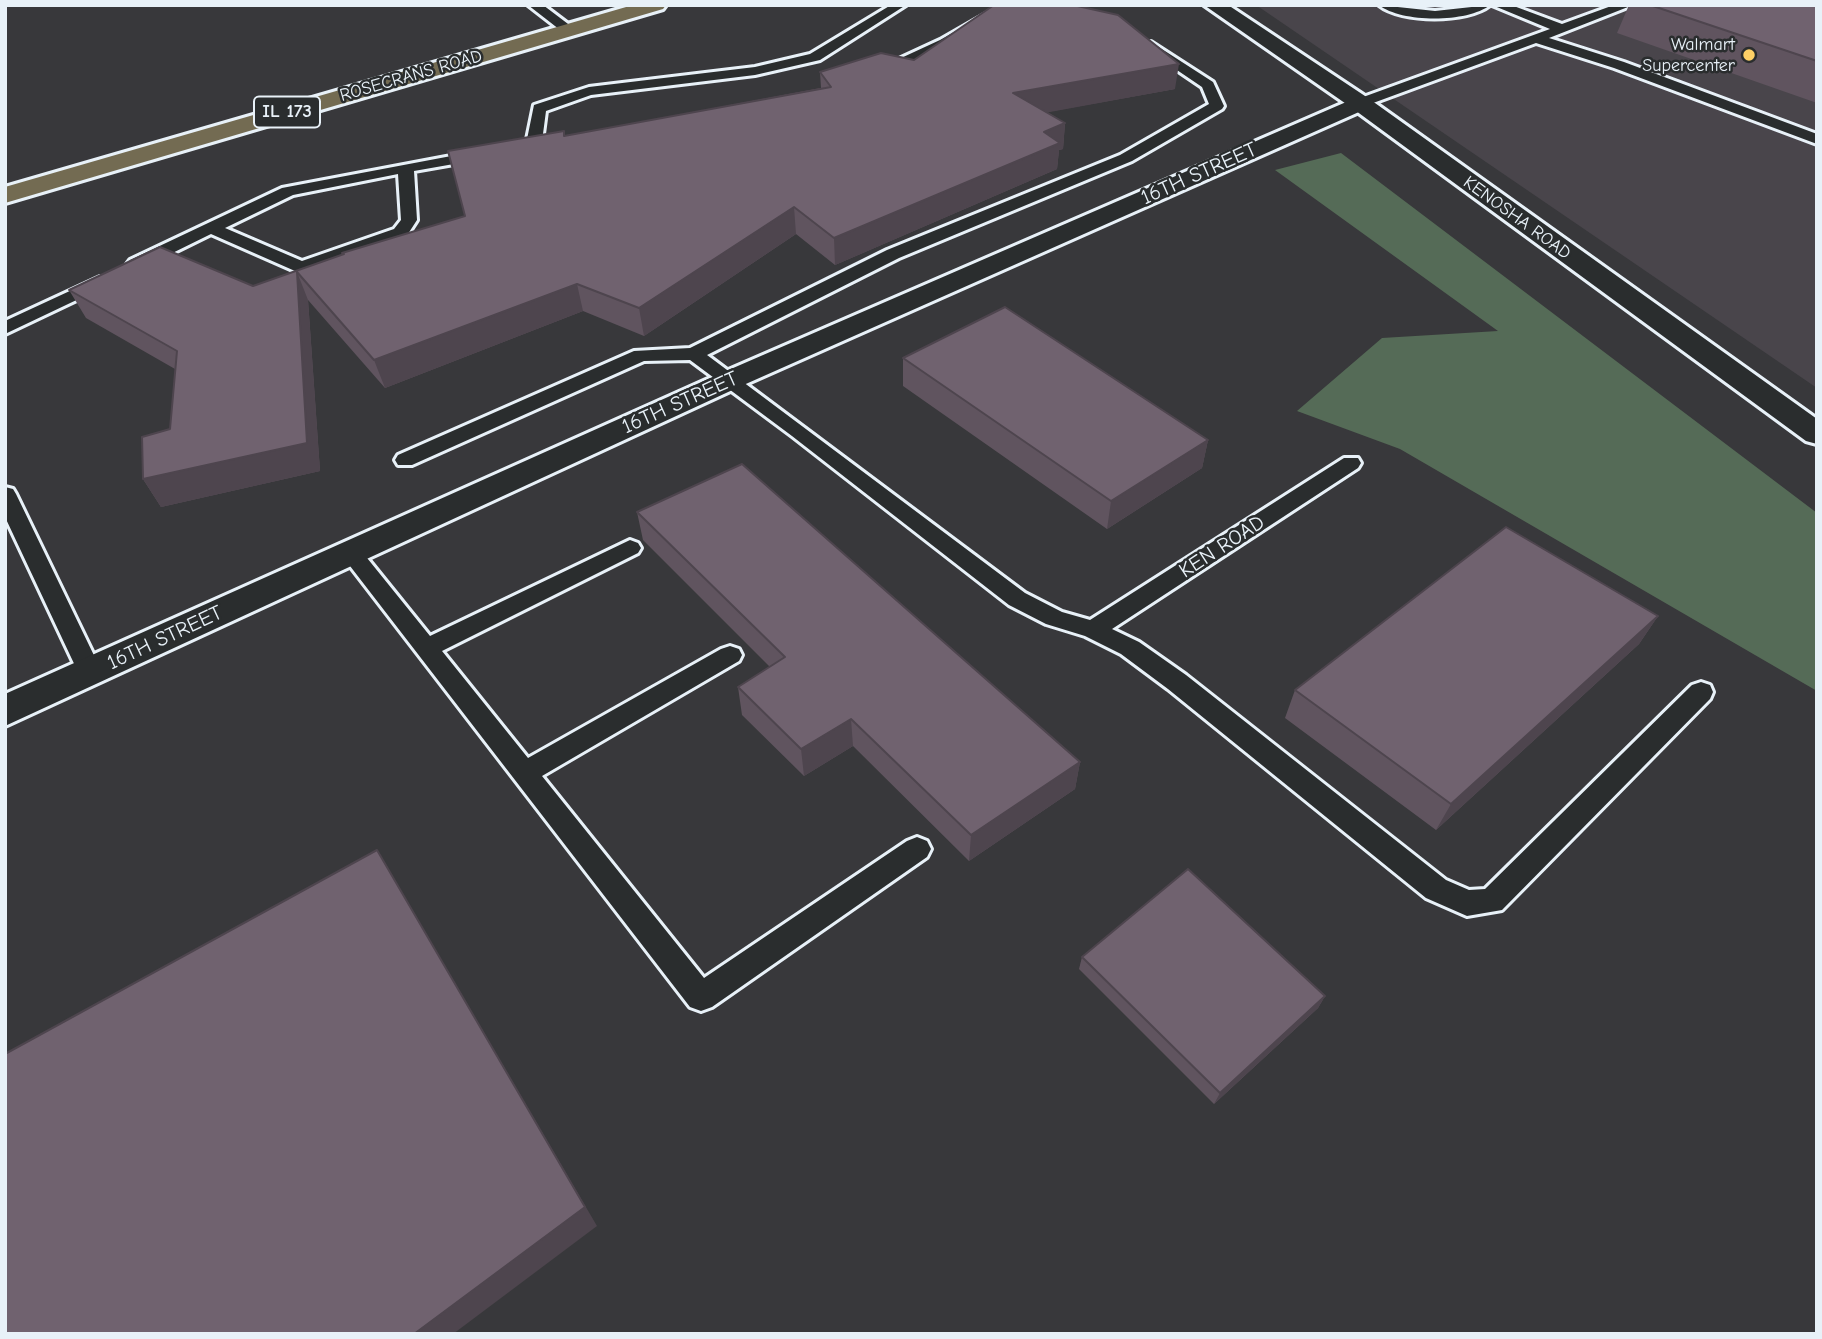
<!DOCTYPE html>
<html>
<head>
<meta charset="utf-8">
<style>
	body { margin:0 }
	#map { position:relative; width:1822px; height:1339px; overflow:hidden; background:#38383b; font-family:"Comic Neue",sans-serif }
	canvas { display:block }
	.frame { position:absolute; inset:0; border:7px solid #e8f1f8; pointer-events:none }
</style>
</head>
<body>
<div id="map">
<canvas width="1822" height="1339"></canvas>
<div class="frame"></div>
</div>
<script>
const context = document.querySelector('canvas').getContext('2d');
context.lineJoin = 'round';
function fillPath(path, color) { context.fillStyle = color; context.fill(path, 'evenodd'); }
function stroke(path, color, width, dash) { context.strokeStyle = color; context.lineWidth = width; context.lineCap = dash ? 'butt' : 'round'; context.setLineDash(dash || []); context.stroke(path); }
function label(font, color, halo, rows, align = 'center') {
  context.font = font + ' "Comic Neue",sans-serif'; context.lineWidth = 5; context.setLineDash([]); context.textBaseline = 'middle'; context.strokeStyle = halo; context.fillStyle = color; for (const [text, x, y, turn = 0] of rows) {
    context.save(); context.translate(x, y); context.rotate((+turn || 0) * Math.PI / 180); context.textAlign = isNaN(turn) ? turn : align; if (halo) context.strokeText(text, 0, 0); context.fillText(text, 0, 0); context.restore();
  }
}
const built = new Path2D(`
	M1256,5H1817V388Z`);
const green = new Path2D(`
	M1341,153L1817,513V691L1400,449L1297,411L1382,338L1498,331L1275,170Z`);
const service = new Path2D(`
	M528,5H543L576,30L569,34L564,33Z
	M891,5H906L820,60L755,75L591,95L546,111L541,149L533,154L525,149L534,105L589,87L755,67L810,54Z
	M1001,5H1017L950,46L885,74L880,75L873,71L940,40Z
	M1379,5L1435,11L1490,5C1468,23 1401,23 1379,5Z
	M1492,5H1511L1562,24L1614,5H1633L1549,38L1624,62L1817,134V144L1614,68L1536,43L1365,106H1355L1353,103L1355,100L1550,29Z
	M1151,42L1213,82L1224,106L1222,109L1132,161L899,258L707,355L1025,593L1062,612L1090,620L1344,458H1358L1361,463L1358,468L1112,629L1139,642L1186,675L1446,880L1469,890L1485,889L1692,685L1701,682L1710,685L1713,692L1710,699L1502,910L1467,916L1426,898L1168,689L1121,654L1085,636L1046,624L1009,605L792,436L690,360L644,361L412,465H398L395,460L398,455L634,351L690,348L887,250L1120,155L1209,104L1202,87L1146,49L1144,46Z
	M483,150L488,152L491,155L488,158L414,171L417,220L406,237L307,271H295L211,234L142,268L136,269L127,264L130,260L282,188ZM398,174L401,220L394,229L302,261L225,228L293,195Z
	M100,277L106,278L109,282L106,286L5,334V321Z
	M5,487L13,489L16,494L102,672L99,679L90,681L81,679L78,672L5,517Z
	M630,540L638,543L641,548L638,553L442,651L528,758L721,649L730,646L739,649L742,655L739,661L542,776L704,978L907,841L917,837L927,841L931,849L927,857L712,1007L701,1011L690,1007L340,553L343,548L351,545L359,548L430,636Z`);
const minor = new Path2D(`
	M1360,96L1368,98L1371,103L1368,108L739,387L5,726V694L717,375Z`);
const tertiary = new Path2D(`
	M1204,5H1228L1368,98L1817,419V444L1806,441L1352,108Z`);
const primary = new Path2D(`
	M633,5H666L663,9L5,203V187Z`);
const wall = new Path2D(`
	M1629,5H1817V103L1617,33Z
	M914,60L1175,89L1047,112L1065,123L1063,149L1059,150L1057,169L835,265L796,234L644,336L583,311L385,388L308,300L320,471L161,507L143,479L170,429L175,369L86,318L69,290L253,286L343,255L342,253L465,216L565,136L821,88L820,72Z
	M903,358L1208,440L1202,468L1107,529L903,386Z
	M637,512L1080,762L1075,789L969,861L853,746L804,776L742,715L738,687L770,667L643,540Z
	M1658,616L1639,644L1436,830L1285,718L1295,690Z
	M1082,957L1325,996L1318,1008L1214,1104L1079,969Z`);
const shadedWall = new Path2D(`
	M1179,64L1175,89L1012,119L1013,93Z
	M1065,123L1063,149L1059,150L1057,169L835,265L834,238L1044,132Z
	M794,207L796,234L644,336L639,308Z
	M297,272L308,300L320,471L161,507L143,479Z
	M577,284L583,311L385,388L374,360Z
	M1208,440L1202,468L1107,529L1111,501Z
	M1658,616L1639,644L1436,830L1451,804Z
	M851,719L853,746L804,776L801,749Z
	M1080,762L1075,789L969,861L971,835Z
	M377,850L597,1226L453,1334H414Z
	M1325,996L1318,1008L1214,1104L1220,1093Z`);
const building = new Path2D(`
	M994,5H1073L1118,15L1179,64L1013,93L1065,123L1044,132L1060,143L834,238L794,207L639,308L577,284L374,360L297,272L307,443L143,479L142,437L170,429L177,351L69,290L160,247L253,286L344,254L342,253L465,216L448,151L564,131V136L831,87L820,72L881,53L914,60Z
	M1650,5H1817V61Z
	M1005,307L1208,440L1111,501L903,358Z
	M742,464L1080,762L971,835L851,719L801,749L738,687L785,657L637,512Z
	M1506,527L1658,616L1451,804L1295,690Z
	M377,850L585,1207L414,1334H5V1054Z
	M1188,869L1325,996L1220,1093L1082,957Z`);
const markers = [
	[1749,55,7,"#ffd166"]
];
const farPoinames = [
	["Walmart",1735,45],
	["Supercenter",1735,66]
];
const farStreetnames = [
	["ROSECRANS ROAD",411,76,-16],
	["KENOSHA ROAD",1517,218,36]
];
const shields = [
	[287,112,66]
];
const shieldNames = [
	["IL 173",287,112]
];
const streetNames = [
	["16TH STREET",1199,174,-24],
	["16TH STREET",680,403,-24],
	["KEN ROAD",1222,547,-33],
	["16TH STREET",165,638,-25]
];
fillPath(built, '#49454b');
fillPath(green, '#556b57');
stroke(service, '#e8f1f8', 6);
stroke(minor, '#e8f1f8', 6);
stroke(tertiary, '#e8f1f8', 6);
stroke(primary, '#e8f1f8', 6);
fillPath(service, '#2a2d2e');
fillPath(minor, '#2a2d2e');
fillPath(tertiary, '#2a2d2e');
fillPath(primary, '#736b52');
fillPath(wall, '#60545f');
fillPath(shadedWall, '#4e454e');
fillPath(building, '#70626f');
stroke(building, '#4e454e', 2);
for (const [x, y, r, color] of markers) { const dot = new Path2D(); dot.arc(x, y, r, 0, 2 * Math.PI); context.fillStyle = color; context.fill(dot); stroke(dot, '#2a2d2e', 2.5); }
label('18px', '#e8f1f8', '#2a2d2e', farPoinames, 'right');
label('18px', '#e8f1f8', '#2a2d2e', farStreetnames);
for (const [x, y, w] of shields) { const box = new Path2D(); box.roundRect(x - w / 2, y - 15.5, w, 31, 5); context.fillStyle = '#2a2d2e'; context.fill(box); stroke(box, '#e8f1f8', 2); }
label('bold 19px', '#e8f1f8', null, shieldNames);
label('21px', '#e8f1f8', '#2a2d2e', streetNames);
</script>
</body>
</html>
